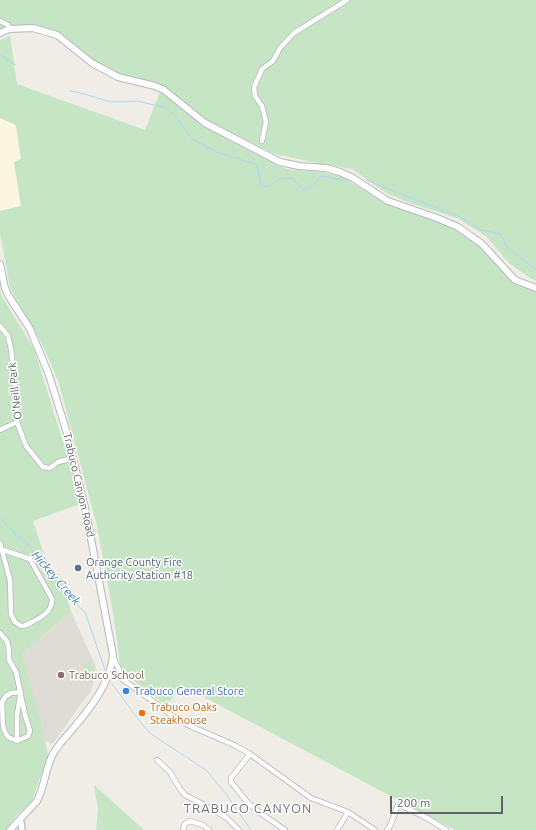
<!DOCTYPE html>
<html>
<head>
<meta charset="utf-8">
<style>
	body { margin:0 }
	#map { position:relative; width:536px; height:830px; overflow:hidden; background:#efede6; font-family:Ubuntu,sans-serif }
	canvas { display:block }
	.scale { position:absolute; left:390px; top:796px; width:113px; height:18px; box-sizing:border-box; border:2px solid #5e6166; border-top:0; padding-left:5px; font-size:12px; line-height:14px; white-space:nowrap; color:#5e6166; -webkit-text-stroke:3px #fff; paint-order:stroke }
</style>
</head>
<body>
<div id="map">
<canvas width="536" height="830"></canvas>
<div class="scale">200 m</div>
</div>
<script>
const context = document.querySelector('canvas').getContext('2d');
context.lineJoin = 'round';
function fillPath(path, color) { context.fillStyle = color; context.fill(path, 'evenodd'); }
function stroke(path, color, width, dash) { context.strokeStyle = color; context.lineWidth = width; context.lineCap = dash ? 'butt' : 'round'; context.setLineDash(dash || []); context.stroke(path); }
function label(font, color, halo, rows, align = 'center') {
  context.font = font + ' Ubuntu,sans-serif'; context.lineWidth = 3; context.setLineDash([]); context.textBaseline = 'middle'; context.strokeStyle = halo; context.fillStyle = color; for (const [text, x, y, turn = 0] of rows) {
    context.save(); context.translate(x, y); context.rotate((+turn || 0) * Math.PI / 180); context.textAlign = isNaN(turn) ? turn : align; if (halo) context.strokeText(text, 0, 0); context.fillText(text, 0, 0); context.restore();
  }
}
const commercial = new Path2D(`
	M0,118L15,124L21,160L14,162L21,206L0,211Z`);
const education = new Path2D(`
	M71,611L96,667L91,692L86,697L53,744L45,741L22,654Z`);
const green = new Path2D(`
	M0,0H536V281L530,278L508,262L487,237L459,219L410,203L386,193L352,169L326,165L275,154L206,120L174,94L152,83L121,76L103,66L91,59L66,37L54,31L31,25H17L0,29Z
	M10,36L17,84L145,130L160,92L172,99L201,125L277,165L287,169L298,170L323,172L338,175L391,206L438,222L469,237L478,244L522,285L536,291V830H455L181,685L167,706L130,678L120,665L114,618L97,526L58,380L41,342L10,288L0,233V211L21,206L14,162L21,159L16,125L0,118V40Z
	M0,289L1,295L34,349L65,448L80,504L33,521L47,564L60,576L71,611L22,654L40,719L48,755L32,801L16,816L6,830H0Z
	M90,662L95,674L88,677L83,665Z
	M94,785L144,830H96L98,810Z`);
const stream = new Path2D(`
	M0,55L16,65
	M70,91L81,93L111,102L137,101L167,108L177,118L191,138L217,152L257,165L261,184L265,187L271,185L280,179L292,178L303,190L313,186L321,176L348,181
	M366,180L460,217L481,230L501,234L506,246L536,270
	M0,518L18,537L25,541L39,559L65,585L79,607L85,612L105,670
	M112,684L142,724L151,734L206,770L226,794L251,830`);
const minor = new Path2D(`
	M0,21L8,25L9,29
	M262,141L266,122L262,106L255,96L254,87L262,69L273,61L280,48L294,33L347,0
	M0,326L8,336L11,349L17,401V422L26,446L43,467L50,468L58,462L74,458
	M0,430L17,422
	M0,543L10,580L11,614L15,622L21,626H24C35,620 53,614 52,599L30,559L3,550
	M0,633L7,641L9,651V660L16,672L25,715L30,731L28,736L17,741L8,737L5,732L3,726L2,702L6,696L11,693L21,692
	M113,657L122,676
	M110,670L181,722L234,745L250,754L311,798L348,812L375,830
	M17,741V715L20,696
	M250,754L231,778V782L248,803L259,812L285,830
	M157,760L170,772L180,789L185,795L212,809L227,818L239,830
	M183,830L185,824L190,821L203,825L209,830
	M337,830L348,812
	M387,830C393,823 394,814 398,805H400L427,818L446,830`);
const tertiary = new Path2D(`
	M20,821L21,823L22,830`);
const secondary = new Path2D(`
	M0,33L9,29L33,28L57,35L92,63L118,77L155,86L164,90L205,123L280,162L299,166L326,168L340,172L353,178L388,201L437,218L458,227L482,244L515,280L536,288
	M0,264L5,288L8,295L30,329L49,375L66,430L86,512L113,655C111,681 92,706 76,725C68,735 59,743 53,754C45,769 45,786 37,801L10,830`);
const markers = [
	[78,568,4,"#5c6f8a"],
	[61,675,4,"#8d6e63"],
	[126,691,4,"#3f7fe0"],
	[142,713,4,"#e8710a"]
];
const streetNames = [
	["O'Neill Park",15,391,-96],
	["Trabuco Canyon Road",79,485,77]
];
const serviceNames = [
	["Orange County Fire",86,562],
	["Authority Station #18",86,575]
];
const educationNames = [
	["Trabuco School",69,675]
];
const shopNames = [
	["Trabuco General Store",134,691]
];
const foodNames = [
	["Trabuco Oaks",150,707],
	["Steakhouse",150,720]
];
const waterNames = [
	["Hickey Creek",56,578,49]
];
const quarterNames = [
	["TRABUCO CANYON",248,809]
];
fillPath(commercial, '#fcf5df');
fillPath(education, '#dfdcd5');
fillPath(green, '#c5e5c5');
stroke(stream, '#acd7fa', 1);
stroke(minor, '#b3b6ba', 6);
stroke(tertiary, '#b3b6ba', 8);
stroke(secondary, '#b5b8bd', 8);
stroke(minor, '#fff', 4.5);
stroke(tertiary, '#fff', 5.5);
stroke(secondary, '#fff', 6);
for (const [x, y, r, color] of markers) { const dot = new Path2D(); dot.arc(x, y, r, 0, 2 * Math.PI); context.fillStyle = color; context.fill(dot); stroke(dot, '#fff', 1.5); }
label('11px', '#5e6166', '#fff', streetNames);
label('11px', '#4e5e75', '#fff', serviceNames, 'left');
label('11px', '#785e54', '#fff', educationNames, 'left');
label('11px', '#366cbe', '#fff', shopNames, 'left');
label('11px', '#c56008', '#fff', foodNames, 'left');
label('italic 12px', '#4978ac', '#fff', waterNames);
context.letterSpacing = '1px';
label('13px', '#6f7378', '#fff', quarterNames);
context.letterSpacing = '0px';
</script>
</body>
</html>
